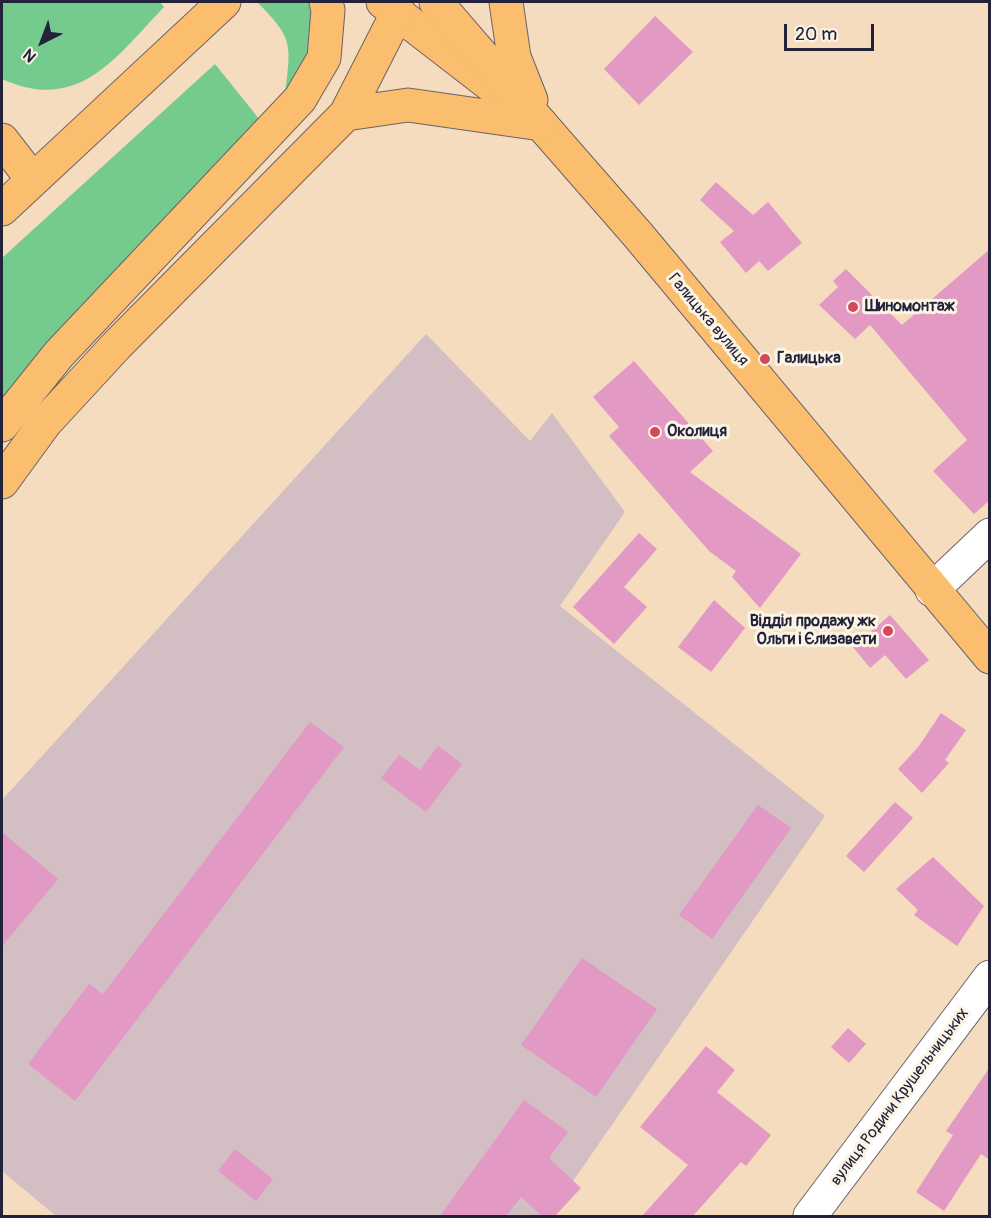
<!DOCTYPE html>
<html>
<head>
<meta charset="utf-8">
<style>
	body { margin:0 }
	#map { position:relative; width:991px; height:1218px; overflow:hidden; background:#f5dcbf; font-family:Pangolin,sans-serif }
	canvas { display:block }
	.frame { position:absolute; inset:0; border:3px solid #22223b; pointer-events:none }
	.north { position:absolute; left:12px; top:12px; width:60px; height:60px; -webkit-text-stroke:4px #fcf5e5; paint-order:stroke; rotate:222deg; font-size:16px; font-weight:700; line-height:24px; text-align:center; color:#22223b }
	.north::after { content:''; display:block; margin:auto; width:21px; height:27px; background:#22223b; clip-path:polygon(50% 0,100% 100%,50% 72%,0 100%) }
	.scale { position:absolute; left:784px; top:24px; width:90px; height:27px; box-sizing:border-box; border:3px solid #22223b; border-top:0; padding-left:8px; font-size:18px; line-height:21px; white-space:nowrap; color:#22223b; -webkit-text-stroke:4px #fcf5e5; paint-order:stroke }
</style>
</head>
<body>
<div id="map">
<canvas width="991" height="1218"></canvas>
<div class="frame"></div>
<div class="north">N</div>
<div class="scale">20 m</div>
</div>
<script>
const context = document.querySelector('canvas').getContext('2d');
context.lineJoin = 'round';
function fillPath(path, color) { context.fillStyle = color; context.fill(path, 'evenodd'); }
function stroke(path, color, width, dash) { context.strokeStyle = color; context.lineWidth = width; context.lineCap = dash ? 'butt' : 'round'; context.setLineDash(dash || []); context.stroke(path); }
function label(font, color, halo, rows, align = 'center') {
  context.font = font + ' Pangolin,sans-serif'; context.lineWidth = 6; context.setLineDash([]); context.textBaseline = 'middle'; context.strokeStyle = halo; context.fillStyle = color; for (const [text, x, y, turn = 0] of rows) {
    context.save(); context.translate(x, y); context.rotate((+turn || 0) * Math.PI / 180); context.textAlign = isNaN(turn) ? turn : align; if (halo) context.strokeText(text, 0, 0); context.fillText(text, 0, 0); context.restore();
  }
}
const industrial = new Path2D(`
	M426,334L530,441L552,413L625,512L560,606L825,816L549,1216H56L2,1171V800Z`);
const green = new Path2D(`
	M2,2H160L164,7C116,57 79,114 2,79Z
	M257,2H311C316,42 307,63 285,95C291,44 294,39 257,2Z
	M215,64L260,120L47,343L2,404V258Z`);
const building = new Path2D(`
	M655,16L693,52L639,105L604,69Z
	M716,182L753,215L768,202L802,243L768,271L759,261L746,273L720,242L734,231L700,200Z
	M990,249V500L974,514L933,471L967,440L870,325L855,339L819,305L838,287L833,281L846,269L902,325Z
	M634,361L713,451L690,472L801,554L760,608L732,577L736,571L709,551L609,436L619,427L593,397Z
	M639,533L657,549L624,587L647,607L614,644L573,607Z
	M714,600L745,628L711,672L678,647Z
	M890,615L929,660L906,679L885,655L870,668L853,647Z
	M941,713L966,730L945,760L949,763L922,793L898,769L919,746Z
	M310,722L344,747L75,1101L28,1064L89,984L103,994Z
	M438,746L462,764L426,812L381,778L399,755L420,770Z
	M895,802L913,818L864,872L846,856Z
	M758,805L791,828L712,939L679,915Z
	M2,832L58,879L2,946Z
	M933,857L984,906L957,946L914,915L918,910L896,889Z
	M582,958L657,1009L596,1097L521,1045Z
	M848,1028L866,1044L849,1063L831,1047Z
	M706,1046L735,1070L717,1092L771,1135L746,1166L741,1162L693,1216H642L688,1165L640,1127Z
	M990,1067V1160L981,1154L944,1211L916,1192L953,1135L946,1131Z
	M524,1100L568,1132L549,1158L581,1188L555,1216H542L521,1197L506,1216H440Z
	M235,1149L273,1179L256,1201L218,1171Z`);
const street = new Path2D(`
	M932,590L990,535
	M810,1216L990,977`);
const primary = new Path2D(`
	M383,2L541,124L638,235L990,657`);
const highway = new Path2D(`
	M436,2L541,124
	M506,2L514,57L531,100
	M346,114L408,105L541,124
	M2,140L33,180
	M2,209L224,2
	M2,425L59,354L300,99L324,58L328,10L326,2
	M2,482L45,423L116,346L346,114L398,12L395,2`);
const markers = [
	[853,307,6,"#d1495b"],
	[765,359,6,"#d1495b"],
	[655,432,6,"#d1495b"],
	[888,631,6,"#d1495b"]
];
const poiNames = [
	["Шиномонтаж",865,307],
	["Галицька",777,359],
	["Околиця",667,432],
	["Відділ продажу жк",876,622,"right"],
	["Ольги і Єлизавети",876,640,"right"]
];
const streetNames = [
	["Галицька вулиця",708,320,50],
	["вулиця Родини Крушельницьких",900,1097,-53]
];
fillPath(industrial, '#d2bec3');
fillPath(green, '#75ca8e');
fillPath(building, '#e299c3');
stroke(street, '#6c6369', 35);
stroke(primary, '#6c6369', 35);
stroke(highway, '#6c6369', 35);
stroke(street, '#fff', 33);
stroke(primary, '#fbbd6e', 33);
stroke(highway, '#fbbd6e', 33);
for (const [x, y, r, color] of markers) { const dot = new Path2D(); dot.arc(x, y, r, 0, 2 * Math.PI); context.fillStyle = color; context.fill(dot); stroke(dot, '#fcf5e5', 2); }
label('bold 16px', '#22223b', '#fcf5e5', poiNames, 'left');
label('16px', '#22223b', '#fcf5e5', streetNames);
</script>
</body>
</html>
